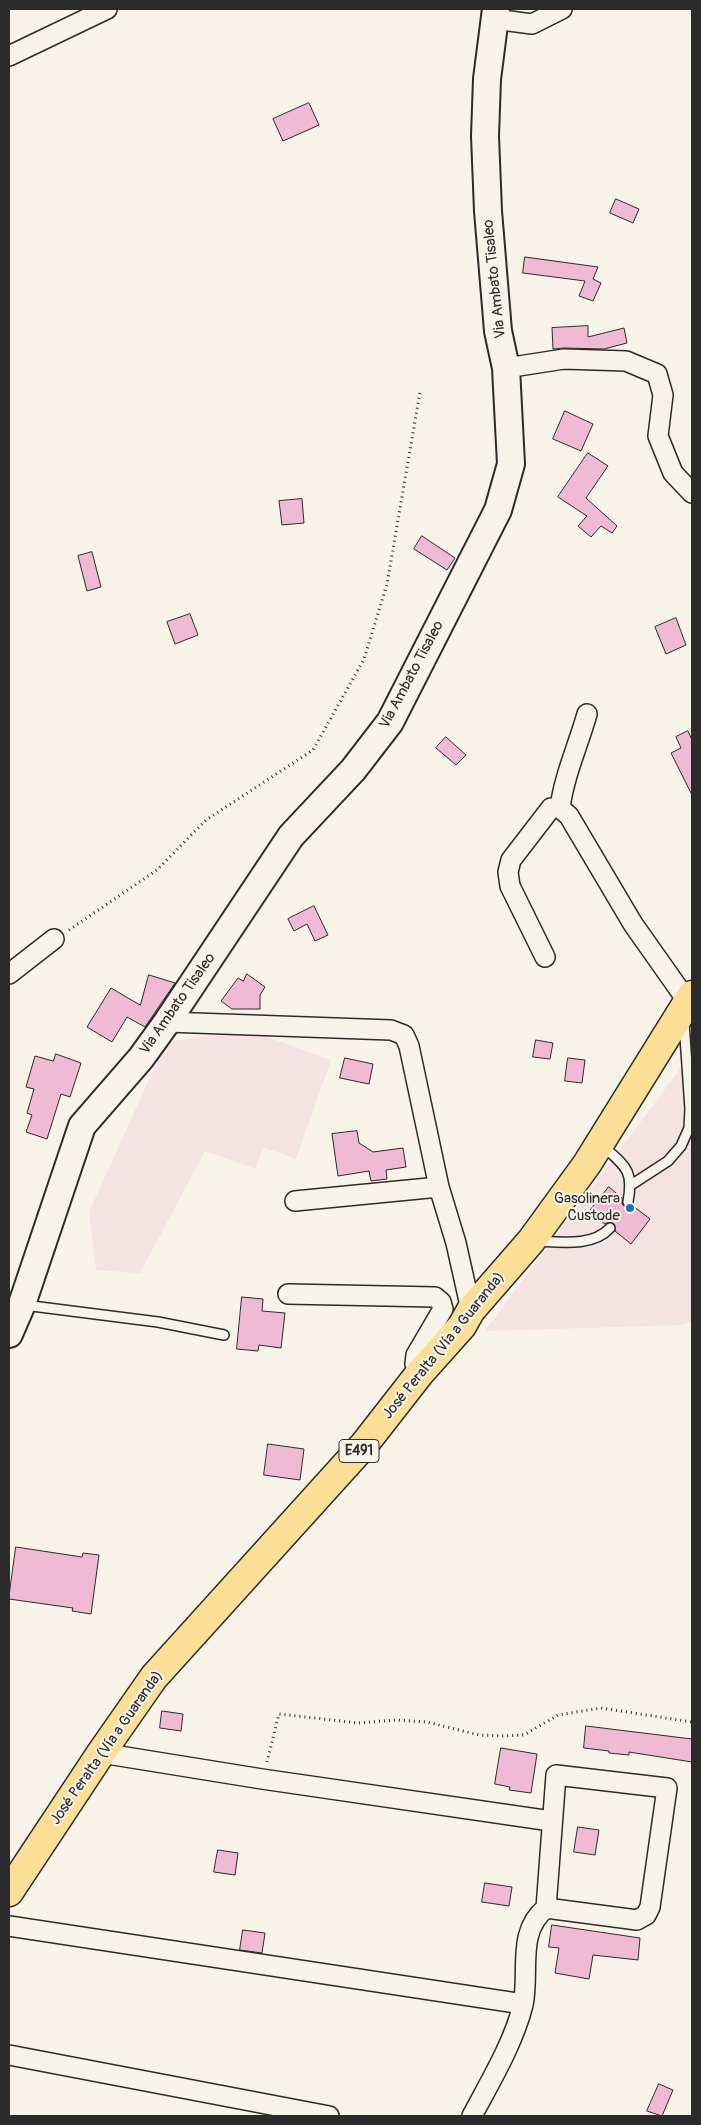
<!DOCTYPE html>
<html>
<head>
<meta charset="utf-8">
<style>
	body { margin:0 }
	#map { position:relative; width:701px; height:2125px; overflow:hidden; background:#f7f3e8; font-family:Pangolin,sans-serif }
	canvas { display:block }
	.frame { position:absolute; inset:0; border:10px solid #2b2b2b; pointer-events:none }
</style>
</head>
<body>
<div id="map">
<canvas width="701" height="2125"></canvas>
<div class="frame"></div>
</div>
<script>
const context = document.querySelector('canvas').getContext('2d');
context.lineJoin = 'round';
function fillPath(path, color) { context.fillStyle = color; context.fill(path, 'evenodd'); }
function stroke(path, color, width, dash) { context.strokeStyle = color; context.lineWidth = width; context.lineCap = dash ? 'butt' : 'round'; context.setLineDash(dash || []); context.stroke(path); }
function label(font, color, halo, rows, align = 'center') {
  context.font = font + ' Pangolin,sans-serif'; context.lineWidth = 4; context.setLineDash([]); context.textBaseline = 'middle'; context.strokeStyle = halo; context.fillStyle = color; for (const [text, x, y, turn = 0] of rows) {
    context.save(); context.translate(x, y); context.rotate((+turn || 0) * Math.PI / 180); context.textAlign = isNaN(turn) ? turn : align; if (halo) context.strokeText(text, 0, 0); context.fillText(text, 0, 0); context.restore();
  }
}
const built = new Path2D(`
	M247,1030L331,1060L296,1159L263,1147L256,1169L205,1151L140,1273L96,1270L89,1212L166,1042Z
	M692,1053V1321L682,1325L485,1331Z`);
const building = new Path2D(`
	M309,103L319,125L283,141L273,119Z
	M616,199L639,209L633,223L610,213Z
	M525,257L598,267L593,279L601,283L593,301L579,296L585,281L523,273Z
	M588,326V337L624,328L627,343L604,349L564,348L553,349L552,328Z
	M565,411L593,424L581,451L553,439Z
	M588,453L608,466L586,498L617,526L612,533L601,526L591,537L578,526L587,516L558,497Z
	M302,499L304,523L282,525L279,501Z
	M422,536L455,558L447,570L414,549Z
	M92,552L101,587L87,591L78,556Z
	M190,614L198,635L175,644L167,622Z
	M676,618L686,645L666,654L655,627Z
	M688,731L692,740V795L671,753L681,748L676,737Z
	M446,737L466,755L456,765L436,748Z
	M314,906L328,935L315,941L307,924L294,931L288,919Z
	M247,974L265,987L260,995V1009H232L221,1001L238,978L243,981Z
	M149,975L175,983L145,1027L127,1017L112,1042L87,1027L111,988L140,1005Z
	M536,1040L553,1043L550,1059L533,1057Z
	M56,1054L81,1063L70,1097L61,1094L47,1139L26,1132L32,1115L27,1113L34,1089L26,1087L35,1056L53,1061Z
	M345,1058L373,1064L369,1084L340,1078Z
	M568,1058L585,1060L582,1083L565,1081Z
	M357,1131L359,1143L373,1152L403,1148L406,1167L386,1170L387,1179L371,1181L369,1171L338,1176L332,1134Z
	M609,1187L622,1198V1204L625,1207L630,1208L633,1206L650,1219L631,1244L615,1231L614,1224L609,1222L605,1224L589,1212Z
	M242,1297L263,1299L262,1311L285,1313L281,1348L259,1345L258,1351L237,1349Z
	M268,1444L304,1449L300,1480L264,1475Z
	M16,1547L82,1557L83,1553L99,1555L91,1614L72,1611L73,1608L9,1599Z
	M162,1711L183,1714L181,1731L160,1728Z
	M586,1726L692,1739V1762L629,1752V1755L609,1753V1751L584,1748Z
	M501,1748L537,1754L531,1793L509,1790L510,1787L495,1784Z
	M578,1827L599,1830L595,1855L574,1852Z
	M218,1850L238,1853L235,1875L214,1872Z
	M485,1883L512,1887L509,1906L482,1902Z
	M552,1925L640,1938L638,1960L593,1955L589,1979L555,1973L559,1948L549,1947Z
	M243,1930L265,1933L262,1953L240,1950Z
	M659,2084L673,2090L662,2116L647,2111Z`);
const path = new Path2D(`
	M69,930L157,870L206,820L313,750L364,659L387,584L420,392
	M267,1762L279,1714L358,1723L396,1720L427,1722L479,1735L504,1736L524,1735L558,1715L601,1708L692,1722`);
const lane = new Path2D(`
	M603,1146C625,1166 634,1170 628,1202
	M631,1185L668,1161L681,1146L689,1128L690,1109L684,1022
	M536,1241C560,1242 593,1247 610,1228
	M24,1305L158,1322L224,1335`);
const street = new Path2D(`
	M494,19L532,24L562,9
	M9,56L107,9
	M506,368L564,359L626,361L657,374L663,395L658,436L673,473L692,493
	M560,808C564,776 578,746 587,714
	M545,957L510,886L508,872L511,860L551,808H560L569,816L633,924L688,1002
	M9,974L54,939
	M167,1022L391,1030L404,1035L409,1046L439,1187L456,1243L471,1310
	M295,1201L439,1187
	M288,1294L435,1297L441,1302L443,1309L416,1355L415,1364L420,1373
	M101,1753L262,1779L551,1821
	M556,1775L667,1788L650,1907L646,1915L637,1920L546,1908Z
	M9,1926L523,2004
	M9,2055L329,2116
	M472,2116C491,2080 513,2044 523,2005C530,1972 516,1932 546,1908`);
const secondary = new Path2D(`
	M9,1334L22,1304L82,1126L141,1058L167,1022L291,836L353,770L390,722L498,510L511,464L506,368L498,331L488,211L485,136L487,79L496,9`);
const highway = new Path2D(`
	M9,1892L101,1753L154,1677L363,1446L420,1373L462,1326L471,1310L531,1241L587,1164L692,995`);
const markers = [
	[630,1208,5,"#1f6fb2"]
];
const shields = [
	[359,1451,40]
];
const shieldNames = [
	["E491",359,1451]
];
const streetNames = [
	["Via Ambato Tisaleo",495,279,-96],
	["Via Ambato Tisaleo",412,675,-62],
	["Via Ambato Tisaleo",178,1004,-55],
	["José Peralta (Vía a Guaranda)",444,1346,-51],
	["José Peralta (Vía a Guaranda)",107,1748,-55]
];
const poiNames = [
	["Gasolinera",620,1199],
	["Custode",620,1216]
];
fillPath(built, '#f5e2e2');
fillPath(building, '#f0bad4');
stroke(building, '#2b2b2b', 1);
stroke(lane, '#2b2b2b', 12);
stroke(street, '#2b2b2b', 22);
stroke(secondary, '#2b2b2b', 30);
stroke(highway, '#2b2b2b', 31);
stroke(path, '#2b2b2b', 3, [1, 4]);
stroke(lane, '#f7f3e8', 9);
stroke(street, '#f7f3e8', 19);
stroke(secondary, '#f7f3e8', 26);
stroke(highway, '#fbdf96', 28);
for (const [x, y, r, color] of markers) { const dot = new Path2D(); dot.arc(x, y, r, 0, 2 * Math.PI); context.fillStyle = color; context.fill(dot); stroke(dot, '#f7f3e8', 2); }
for (const [x, y, w] of shields) { const box = new Path2D(); box.roundRect(x - w / 2, y - 11.5, w, 23, 4); context.fillStyle = '#f7f3e8'; context.fill(box); stroke(box, '#2b2b2b', 1); }
label('bold 14px', '#2b2b2b', null, shieldNames);
label('15px', '#2b2b2b', '#f7f3e8', streetNames);
label('15px', '#2b2b2b', '#f7f3e8', poiNames, 'right');
</script>
</body>
</html>
